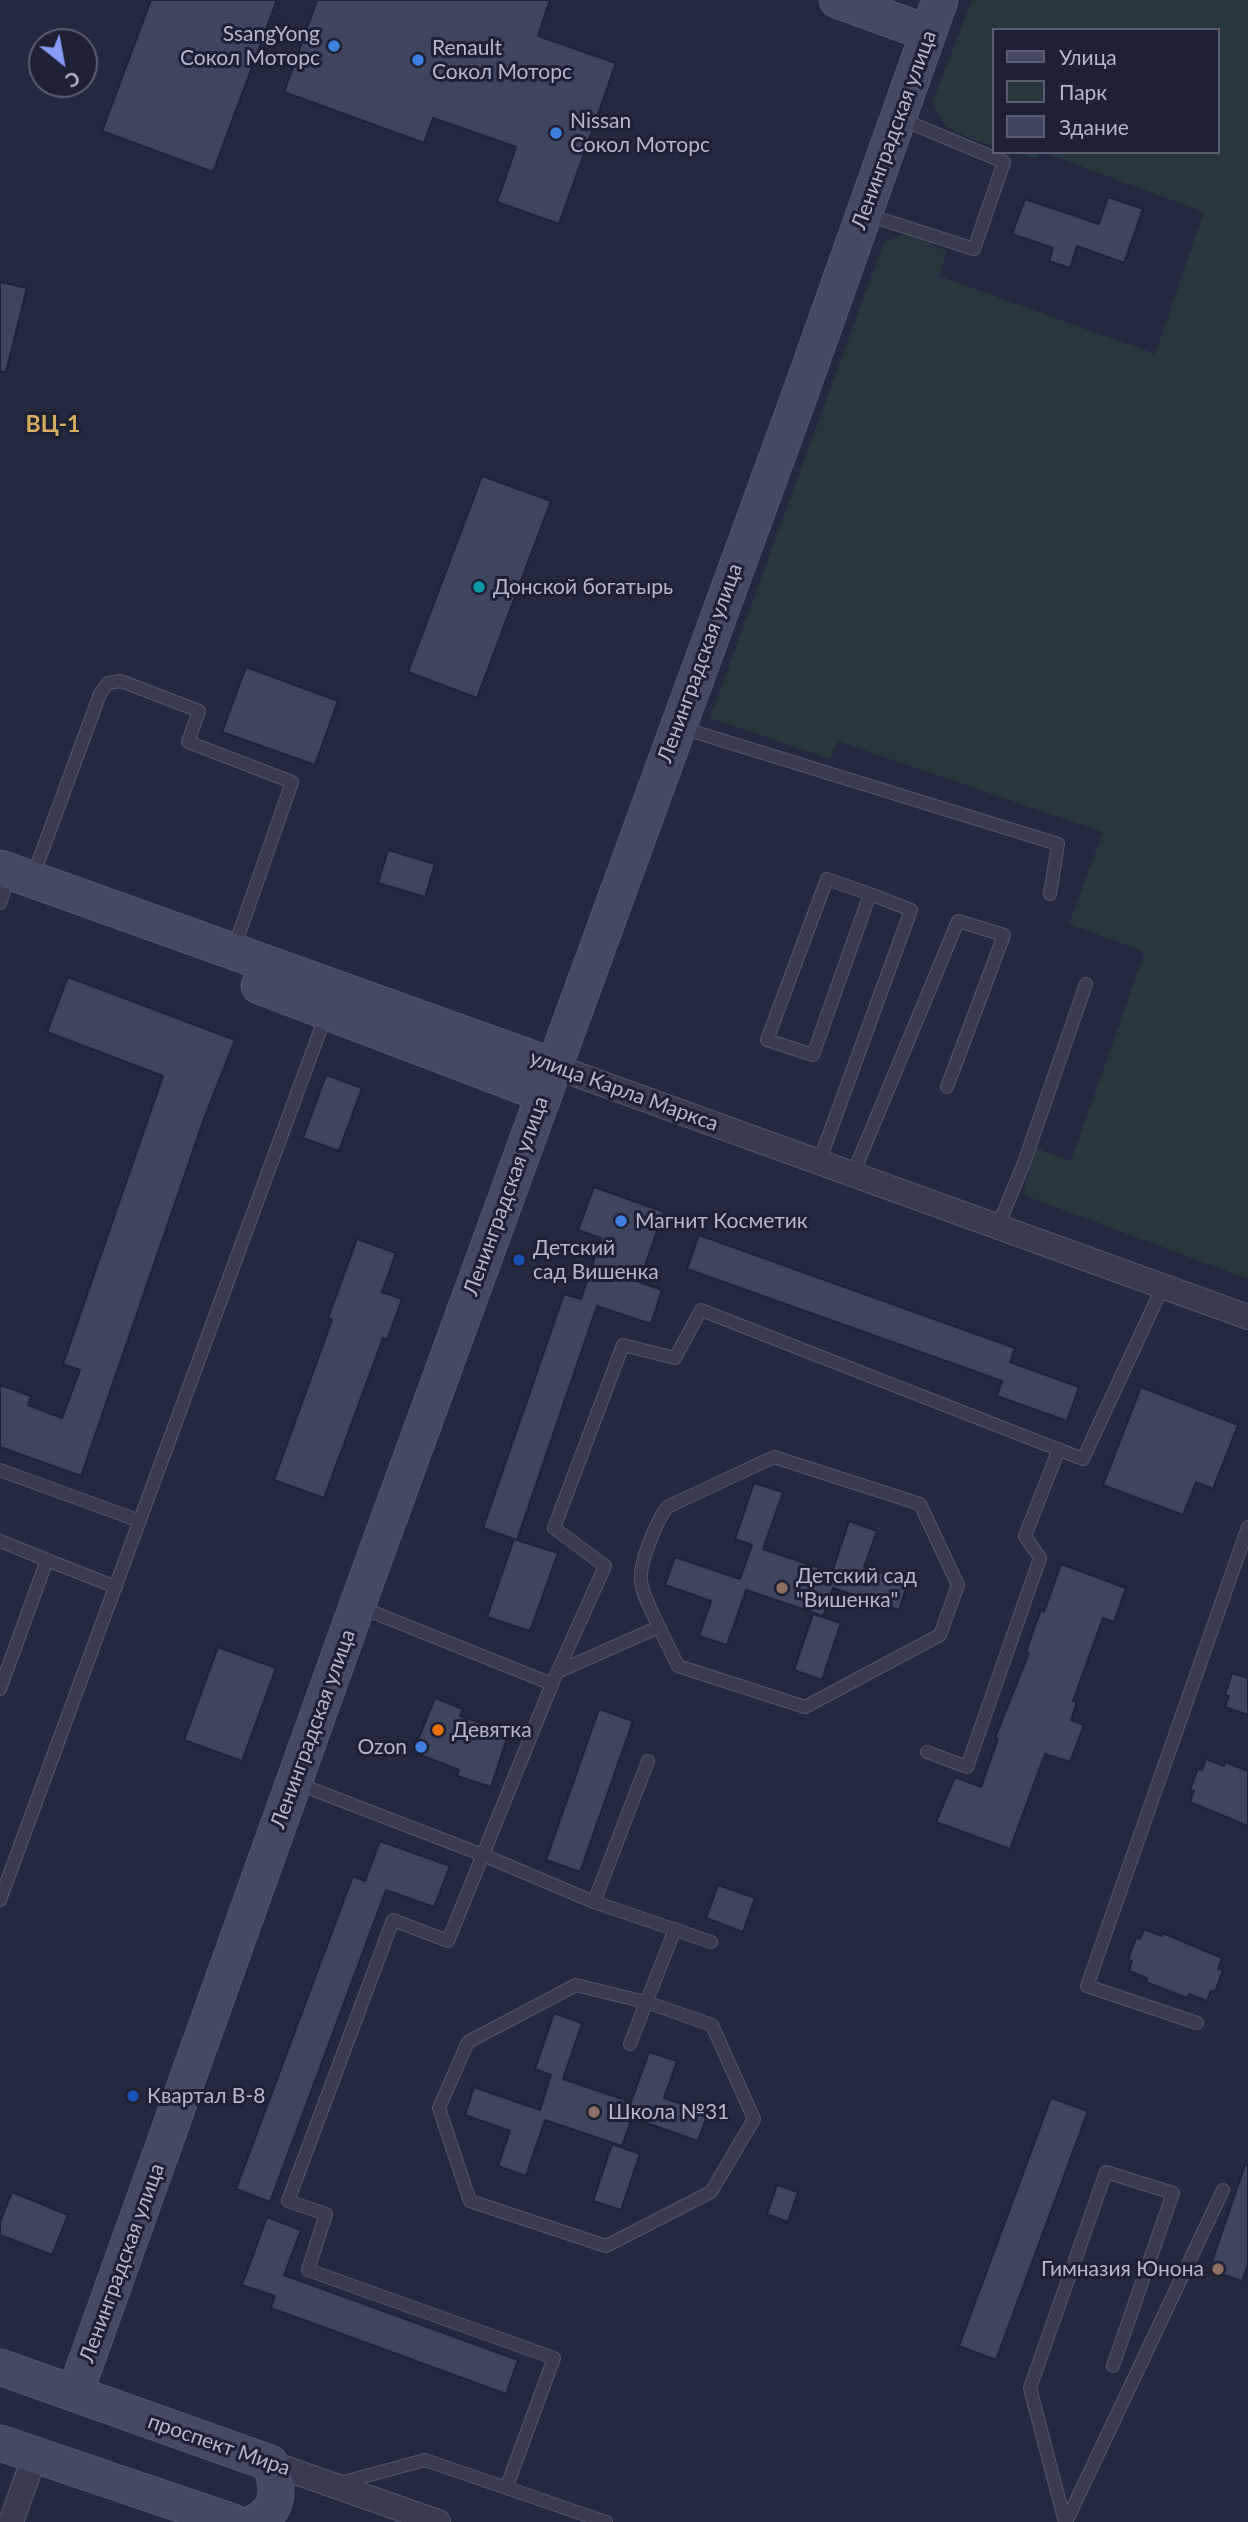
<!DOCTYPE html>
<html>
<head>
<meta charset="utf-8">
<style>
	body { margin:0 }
	#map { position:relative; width:1248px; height:2522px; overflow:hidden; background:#24293e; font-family:Lato,sans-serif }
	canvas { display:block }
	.legend { position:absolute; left:992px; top:28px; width:228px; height:126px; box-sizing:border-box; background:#1d2133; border:2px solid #595d6f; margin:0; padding:9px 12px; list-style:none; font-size:21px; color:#b4b7c9 }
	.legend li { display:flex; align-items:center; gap:14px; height:35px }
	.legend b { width:35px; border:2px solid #595d6f }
	.north { position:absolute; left:28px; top:28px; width:70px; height:70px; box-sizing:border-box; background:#1d2133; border:2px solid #595d6f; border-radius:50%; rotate:149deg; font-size:19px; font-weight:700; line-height:28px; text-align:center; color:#b4b7c9 }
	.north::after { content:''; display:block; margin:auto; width:24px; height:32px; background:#899bf9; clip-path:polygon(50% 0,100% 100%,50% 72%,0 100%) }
</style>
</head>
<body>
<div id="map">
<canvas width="1248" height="2522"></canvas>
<ul class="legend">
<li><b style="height:9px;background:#464a61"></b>Улица</li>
<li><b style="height:19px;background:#26373f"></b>Парк</li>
<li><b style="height:19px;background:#40455e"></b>Здание</li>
</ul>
<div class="north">С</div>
</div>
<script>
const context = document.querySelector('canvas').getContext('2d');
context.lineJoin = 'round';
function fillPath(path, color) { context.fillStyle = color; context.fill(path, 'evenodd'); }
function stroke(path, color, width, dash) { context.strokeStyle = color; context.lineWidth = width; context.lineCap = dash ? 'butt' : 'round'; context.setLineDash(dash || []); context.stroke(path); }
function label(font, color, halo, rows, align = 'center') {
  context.font = font + ' Lato,sans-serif'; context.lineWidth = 6; context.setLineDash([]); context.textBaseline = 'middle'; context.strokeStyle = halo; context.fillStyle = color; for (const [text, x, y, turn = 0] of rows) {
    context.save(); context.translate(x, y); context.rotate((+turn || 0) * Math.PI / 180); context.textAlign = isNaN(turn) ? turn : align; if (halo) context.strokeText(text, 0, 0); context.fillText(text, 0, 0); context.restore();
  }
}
const green = new Path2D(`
	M972,0H1248V1279L1023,1195L1035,1148L1071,1161L1145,952L1069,924L1103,832L837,741L830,759L710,718L884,242L907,234L947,251L939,276L1155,354L1204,212L1042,152L1036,159L1014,152H1218V30H994V146C968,138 939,131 933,101Z`);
const building = new Path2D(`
	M151,0H277L213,172L102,131Z
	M317,0H550L538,36L616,63L559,224L497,202L516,147L433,118L424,143L284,92Z
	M1108,197L1143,209L1124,263L1077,246L1070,268L1049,261L1053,248L1012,234L1025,199L1099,224Z
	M0,282L27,288L6,372H0Z
	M482,476L551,501L477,698L408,672Z
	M246,667L338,701L315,765L222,732Z
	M388,850L435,864L425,897L378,883Z
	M68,977L235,1040L205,1116L81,1476L0,1447V1385L31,1396L28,1405L62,1418L80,1370L63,1364L163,1076L47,1032Z
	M326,1075L362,1088L339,1151L303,1138Z
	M594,1187L664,1212L639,1282L662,1290L651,1324L597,1306L517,1540L558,1553L530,1631L487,1617L514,1539L517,1540L483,1528L564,1294L581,1299L601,1238L578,1230Z
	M699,1235L1015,1348L1010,1362L1079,1387L1067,1421L997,1396L1002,1381L687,1269Z
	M357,1239L396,1253L382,1292L402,1299L387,1340L383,1338L324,1498L274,1480L332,1320L328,1318Z
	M1141,1387L1238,1425L1213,1489L1196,1482L1183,1515L1103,1485Z
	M754,1483L783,1492L763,1549L832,1572L849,1521L877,1531L864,1567L908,1582L899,1610L833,1588L823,1616L746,1590L727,1645L699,1636L711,1601L665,1585L675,1557L740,1579L752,1545L735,1539Z
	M1061,1564L1126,1588L1114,1622L1103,1618L1073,1701L1077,1702L1071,1720L1084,1725L1070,1762L1045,1754L1010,1849L936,1822L955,1777L981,1787L998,1739L995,1738L1029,1653L1026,1652L1035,1626L1041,1610L1044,1612Z
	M813,1614L841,1623L822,1680L794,1670Z
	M218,1647L276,1668L242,1761L184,1740Z
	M1232,1673L1248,1678V1715L1225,1707L1229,1696L1225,1695Z
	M435,1698L463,1709L460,1716L509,1732L491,1787L457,1776L459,1770L413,1752Z
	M599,1709L633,1721L580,1872L546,1860Z
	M1206,1759L1224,1766L1225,1762L1248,1771V1826L1190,1802L1194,1791L1190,1790L1198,1768L1202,1770Z
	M380,1841L450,1866L434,1907L386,1890L270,2202L236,2189L353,1876L365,1881Z
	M718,1885L755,1898L743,1932L706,1918Z
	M1144,1929L1162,1936L1163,1933L1222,1958L1218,1969L1223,1970L1215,1992L1211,1991L1207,2001L1189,1994L1187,1998L1146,1982L1147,1978L1129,1971L1132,1961L1128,1960L1136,1938L1140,1939Z
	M554,2013L582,2023L563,2079L631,2102L649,2052L677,2061L664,2098L708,2113L698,2141L632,2118L622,2146L545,2120L526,2176L498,2166L510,2131L465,2115L474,2087L540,2110L551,2075L535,2069Z
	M1051,2098L1088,2111L996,2360L959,2346Z
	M612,2144L640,2154L621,2210L593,2201Z
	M1245,2165H1248V2264L1242,2281L1209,2270Z
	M777,2185L798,2192L788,2222L767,2214Z
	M12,2192L68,2215L52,2255L0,2235V2222Z
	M267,2217L301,2230L284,2275L518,2360L506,2394L271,2308L275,2296L242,2285Z`);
const lane = new Path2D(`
	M868,215L974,249L1004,162L901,119
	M679,727L1058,844L1050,894
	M33,876L100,694L108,683L121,681L199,711L188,742L292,782L234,948
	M827,879L870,894L813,1055L767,1040Z
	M0,903L4,891
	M819,1162L911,910L870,894
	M853,1174L958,921L1004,935L947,1087
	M998,1226L1024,1163L1086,984
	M0,1470L140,1521
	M0,1541L47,1560
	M360,1607L552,1684
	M557,1672L659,1627L678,1666L805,1707L940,1635L958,1585L920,1504L774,1457L667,1507C657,1521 639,1563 641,1580C642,1595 653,1613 659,1627
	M0,1689L47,1560L116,1587
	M927,1752L967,1767L1040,1558L1025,1536L1059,1449
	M296,1783L483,1855L594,1902L711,1942
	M0,1900L327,1012
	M594,1902L648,1761
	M576,1985L649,2003L712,2025L754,2119L711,2192L606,2246L470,2201L439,2108L468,2042Z
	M1197,2023L1087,1986L1248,1527
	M630,2044L675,1929
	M340,2483L425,2460L606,2522
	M507,2486L554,2358L308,2270L326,2214L288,2201L393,1920L448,1941L552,1684L605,1566L554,1528L623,1345L675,1358L701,1310L1083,1459L1163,1286
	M1065,2522L1030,2388L1106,2172L1173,2193L1113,2366
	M1066,2522L1223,2190`);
const street = new Path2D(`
	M553,1066L1248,1317
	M270,2463L438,2522
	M11,2522L35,2455`);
const secondary = new Path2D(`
	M837,0L928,33
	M0,868L553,1066
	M259,986L543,1094
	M0,2367L270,2463C279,2487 281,2510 255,2522
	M75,2393L357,1606L799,397L940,0
	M0,2443L233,2522`);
const markers = [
	[334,46,7,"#3f7fe0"],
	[418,60,7,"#3f7fe0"],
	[556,133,7,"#3f7fe0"],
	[479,587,7,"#0f9aa8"],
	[621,1221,7,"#3f7fe0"],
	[519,1260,7,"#1a4fb4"],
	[782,1588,7,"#8d6e63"],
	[438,1730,7,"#e8710a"],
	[421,1747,7,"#3f7fe0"],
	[133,2096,7,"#1a4fb4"],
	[594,2112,7,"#8d6e63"],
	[1218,2269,7,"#8d6e63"]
];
const poiNames = [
	["SsangYong",320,34,"right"],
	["Сокол Моторс",320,58,"right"],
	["Renault",432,48],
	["Сокол Моторс",432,72],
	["Nissan",570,121],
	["Сокол Моторс",570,145],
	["Донской богатырь",493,587],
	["Магнит Косметик",635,1221],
	["Детский",533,1248],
	["сад Вишенка",533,1272],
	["Детский сад",796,1576],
	["\"Вишенка\"",796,1600],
	["Девятка",452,1730],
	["Ozon",407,1747,"right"],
	["Квартал В-8",147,2096],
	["Школа №31",608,2112],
	["Гимназия Юнона",1204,2269,"right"]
];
const streetNames = [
	["Ленинградская улица",894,130,-70],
	["Ленинградская улица",700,663,-70],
	["улица Карла Маркса",624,1091,20],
	["Ленинградская улица",506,1196,-70],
	["Ленинградская улица",313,1729,-70],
	["Ленинградская улица",122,2263,-70],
	["проспект Мира",219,2445,19]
];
const neighbourhoodNames = [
	["ВЦ-1",53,425]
];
fillPath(green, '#26373f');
fillPath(building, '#40455e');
stroke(building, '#1f2335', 2);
stroke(lane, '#535769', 14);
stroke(street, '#535769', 26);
stroke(secondary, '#535769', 37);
stroke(lane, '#383c4e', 12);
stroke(street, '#383c4e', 24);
stroke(secondary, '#464a61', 35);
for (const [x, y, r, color] of markers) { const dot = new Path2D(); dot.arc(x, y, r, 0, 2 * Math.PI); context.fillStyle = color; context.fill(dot); stroke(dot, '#1d2133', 2.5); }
label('21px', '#b4b7c9', '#1d2133', poiNames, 'left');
label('21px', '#b4b7c9', '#1d2133', streetNames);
label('bold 23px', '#d6ae62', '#1d2133', neighbourhoodNames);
</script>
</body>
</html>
